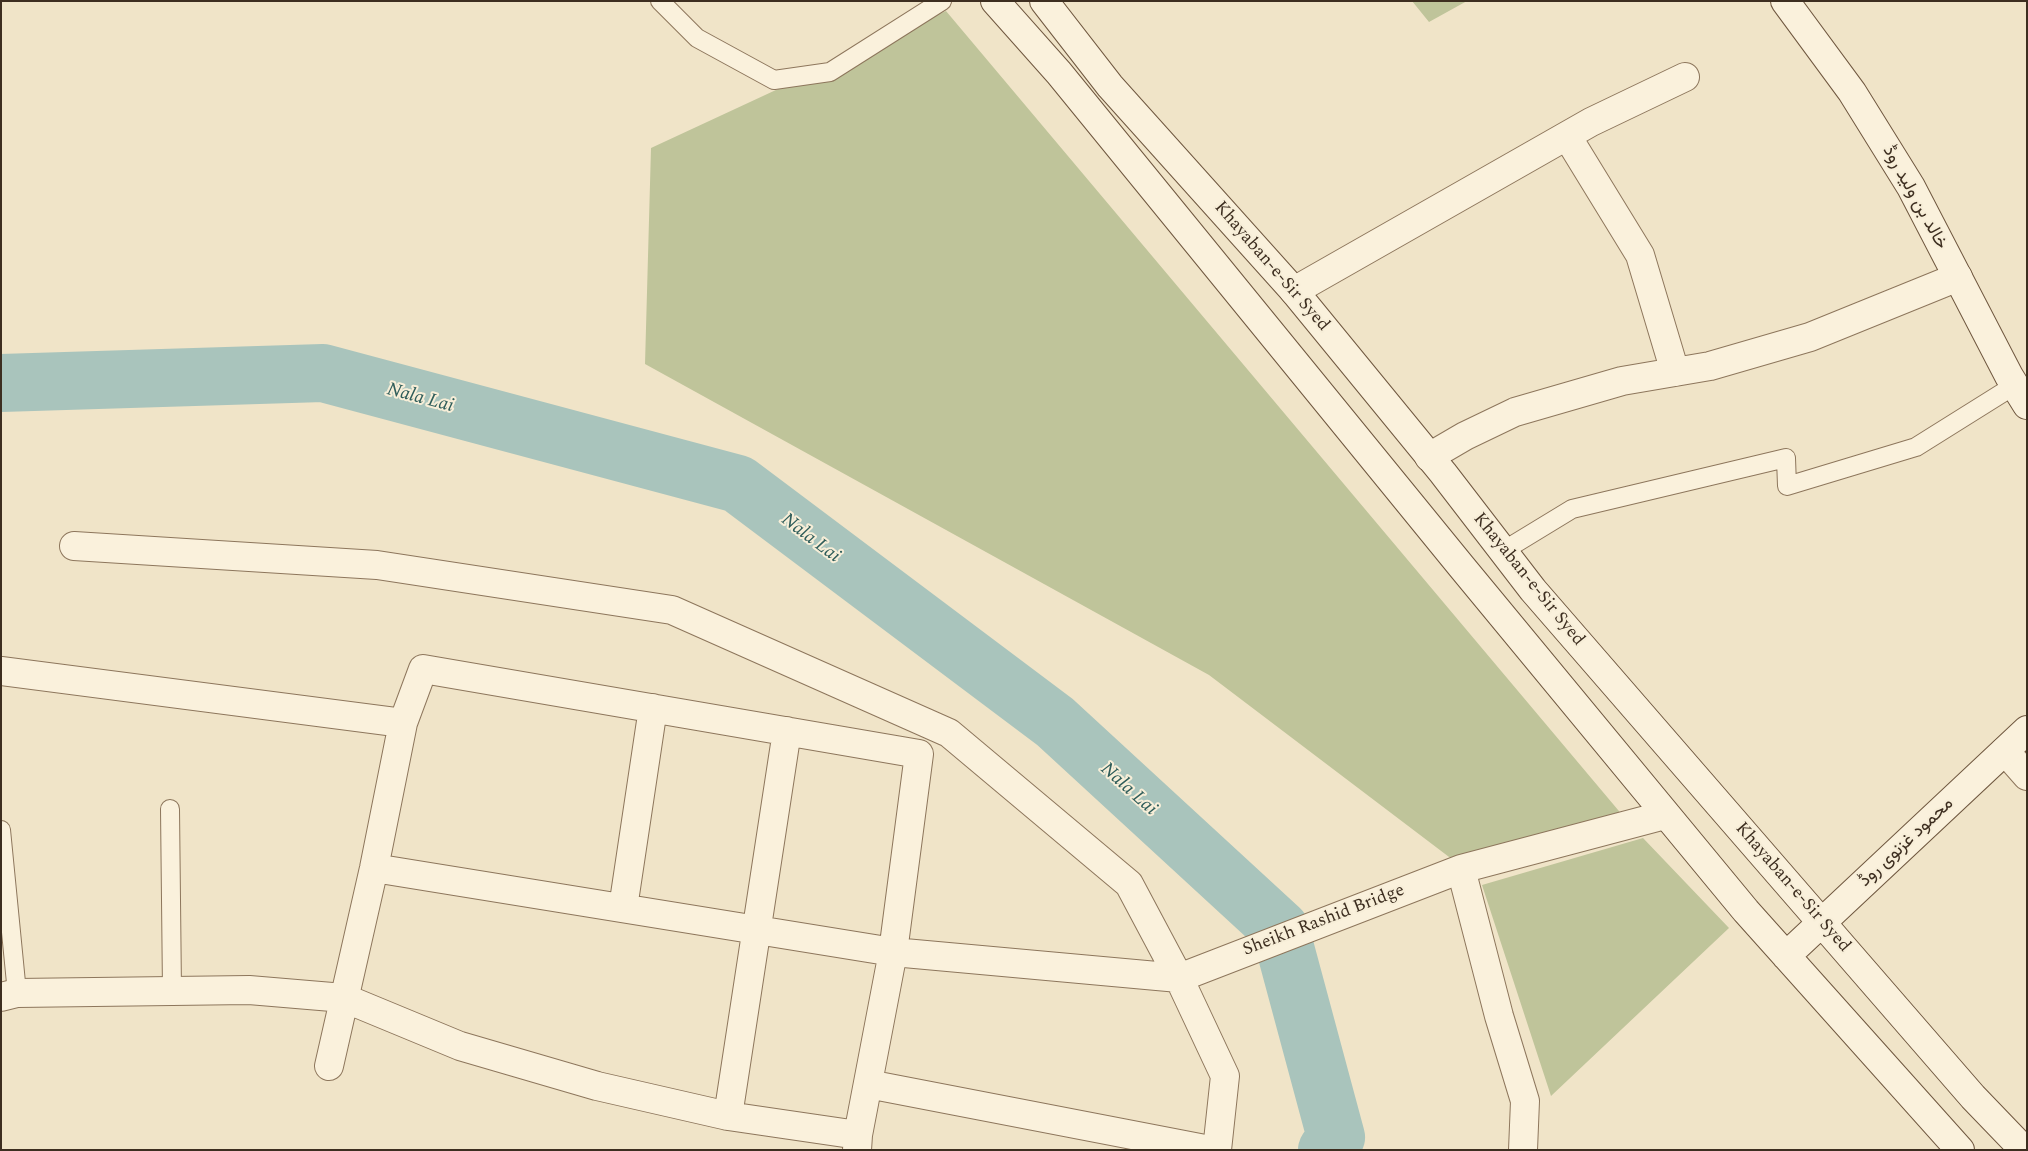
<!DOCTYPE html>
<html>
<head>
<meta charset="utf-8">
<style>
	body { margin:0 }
	#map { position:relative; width:2028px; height:1151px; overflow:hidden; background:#f0e4c8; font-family:Spectral,serif }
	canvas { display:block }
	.frame { position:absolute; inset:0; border:2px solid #3d2e20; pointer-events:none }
</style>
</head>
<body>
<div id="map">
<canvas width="2028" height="1151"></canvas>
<div class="frame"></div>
</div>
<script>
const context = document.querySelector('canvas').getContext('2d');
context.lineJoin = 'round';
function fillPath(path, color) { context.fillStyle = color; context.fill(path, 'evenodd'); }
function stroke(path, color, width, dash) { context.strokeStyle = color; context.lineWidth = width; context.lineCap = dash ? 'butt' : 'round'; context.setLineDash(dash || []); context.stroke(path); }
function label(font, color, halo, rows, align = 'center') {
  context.font = font + ' Spectral,Vazirmatn,serif'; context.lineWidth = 4; context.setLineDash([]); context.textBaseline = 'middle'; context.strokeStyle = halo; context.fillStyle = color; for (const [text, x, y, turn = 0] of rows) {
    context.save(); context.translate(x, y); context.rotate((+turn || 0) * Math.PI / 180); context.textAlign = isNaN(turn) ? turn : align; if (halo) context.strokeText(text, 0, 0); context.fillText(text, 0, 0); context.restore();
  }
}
const cemetery = new Path2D(`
	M1412,1H1467L1429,22Z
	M946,11L1629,823L1457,863L1209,675L645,364L651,148Z
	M1643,838L1729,928L1551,1096L1482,885Z`);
const river = new Path2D(`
	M1,383L323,373L738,484L1055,722L1280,929L1336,1137L1327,1150`);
const lane = new Path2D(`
	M660,1L697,38L774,80L830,72L942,1
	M1503,551L1572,509L1786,458L1787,486L1916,447L2015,385
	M170,809L172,991
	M1,830L17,993`);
const street = new Path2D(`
	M1567,136L1640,255L1675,372
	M1294,291L1591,122L1685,77
	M1429,457L1465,436L1515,412L1622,381L1710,366L1810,337L1958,277
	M74,546L377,565L672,610L949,733L1129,884L1179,978L1225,1076L1217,1150
	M1,671L403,723
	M2005,751L2027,776
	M374,868L893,952L1179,978L1461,869L1665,815
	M1461,869L1499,1016L1525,1101L1523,1150
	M623,908L653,708
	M1,997L17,993L249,990L344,998L460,1046L597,1086L728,1116L858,1135
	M329,1066L374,868L403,723L423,669L919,754L893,952L858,1135L857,1150
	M868,1084L1210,1150
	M728,1116L787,731`);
const secondary = new Path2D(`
	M995,1L1059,73L1461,566L1746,911L1960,1150
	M1044,1L1110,86L1294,291L1443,473L1533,590L1973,1097L2024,1150
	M1785,1L1852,92L1911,187L2009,376L2027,405
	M1786,956L2027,730`);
const streetNames = [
	["خالد بن ولید روڈ",1914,198,61],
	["Khayaban-e-Sir Syed",1271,267,49],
	["Khayaban-e-Sir Syed",1528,580,51],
	["محمود غزنوی روڈ",1907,843,-43],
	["Khayaban-e-Sir Syed",1792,888,49],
	["Sheikh Rashid Bridge",1324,921,-21]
];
const waterNames = [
	["Nala Lai",420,399,15],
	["Nala Lai",810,539,37],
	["Nala Lai",1128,790,42]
];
fillPath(cemetery, '#bfc49a');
stroke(river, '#a9c4bc', 58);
stroke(lane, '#8d765c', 20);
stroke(street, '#8d765c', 30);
stroke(secondary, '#6f573f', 30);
stroke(lane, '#faf1dc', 18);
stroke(street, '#faf1dc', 28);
stroke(secondary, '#faf1dc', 28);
label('18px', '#3d2e20', '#f7eed8', streetNames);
label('italic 19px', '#2f5d5a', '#f7eed8', waterNames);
</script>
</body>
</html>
